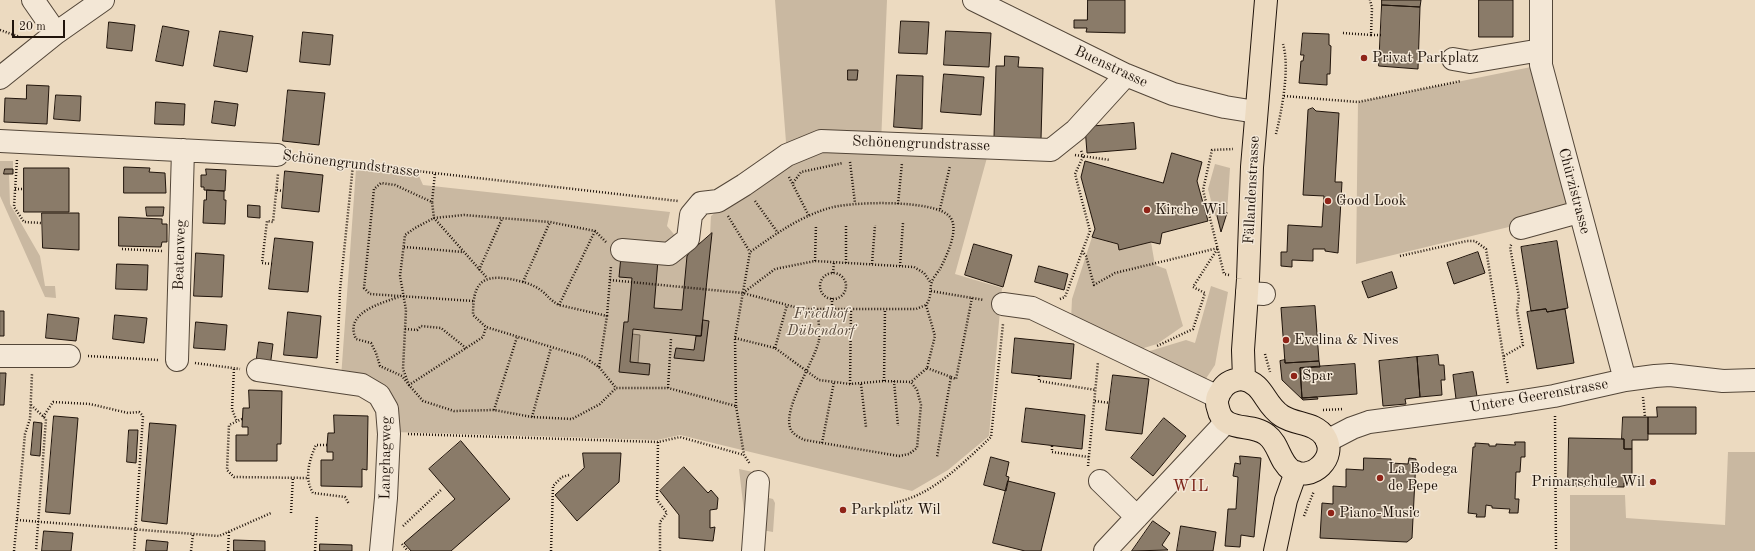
<!DOCTYPE html>
<html>
<head>
<meta charset="utf-8">
<style>
	body { margin:0 }
	#map { position:relative; width:1755px; height:551px; overflow:hidden; background:#ecdac0; font-family:"Old Standard TT",serif }
	canvas { display:block }
	.scale { position:absolute; left:12px; top:20px; width:53px; height:18px; box-sizing:border-box; border:2px solid #20140b; border-top:0; padding-left:5px; font-size:12px; line-height:14px; white-space:nowrap; color:#20140b; -webkit-text-stroke:3px #f3e7d6; paint-order:stroke }
</style>
</head>
<body>
<div id="map">
<canvas width="1755" height="551"></canvas>
<div class="scale">20 m</div>
</div>
<script>
const context = document.querySelector('canvas').getContext('2d');
context.lineJoin = 'round';
function fillPath(path, color) { context.fillStyle = color; context.fill(path, 'evenodd'); }
function stroke(path, color, width, dash) { context.strokeStyle = color; context.lineWidth = width; context.lineCap = dash ? 'butt' : 'round'; context.setLineDash(dash || []); context.stroke(path); }
function label(font, color, halo, rows, align = 'center') {
  context.font = font + ' "Old Standard TT",serif'; context.lineWidth = 3; context.setLineDash([]); context.textBaseline = 'middle'; context.strokeStyle = halo; context.fillStyle = color; for (const [text, x, y, turn = 0] of rows) {
    context.save(); context.translate(x, y); context.rotate((+turn || 0) * Math.PI / 180); context.textAlign = isNaN(turn) ? turn : align; if (halo) context.strokeText(text, 0, 0); context.fillText(text, 0, 0); context.restore();
  }
}
const green = new Path2D(`
	M775,0H887L881,143L787,155Z
	M1541,65L1579,210L1356,264L1358,102Z
	M806,150L988,154L955,274L1002,288L989,436L948,470L912,491L680,435L657,440L394,432V415L341,378L356,169L419,176L423,185L670,212L667,226L689,252L710,235L711,216L722,207Z
	M0,161H13V169H5L4,173L9,174L10,204L40,256L45,286H55L56,298L45,297L0,196Z
	M1215,164L1230,168L1227,213L1215,216L1208,189Z
	M1092,237L1118,244L1119,250L1151,242L1155,265L1166,269L1183,326L1157,344L1134,351L1071,320L1072,299Z
	M1211,286L1228,292L1215,365L1203,383L1140,354L1186,340L1195,343Z
	M1728,452H1755V551H1570V495H1625L1626,518L1725,525Z
	M739,469L753,472L748,520H745Z
	M769,498L773,499L775,503L773,532L756,529L764,501Z`);
const water = new Path2D(`
	M632,334L640,335L638,363L630,362Z`);
const building = new Path2D(`
	M1088,0H1125V33L1086,32L1087,28H1074V20H1087Z
	M1382,0H1421L1420,7L1382,5Z
	M1479,0H1513V37H1479Z
	M1382,5L1420,7L1418,69L1379,66Z
	M901,21L929,22L927,54L899,53Z
	M109,22L135,25L132,51L107,48Z
	M163,26L189,31L183,66L156,61Z
	M220,31L253,36L247,72L214,66Z
	M946,31L991,33L989,67L944,65Z
	M303,32L333,35L330,65L300,62Z
	M1303,33L1329,34V45L1331,46L1330,74H1327V85L1299,83L1301,61H1303L1304,55H1301Z
	M1005,56L1019,57L1018,67L1043,68L1041,139L994,137L996,66H1004Z
	M848,70H858L857,80H848Z
	M944,74L984,77L981,115L941,112Z
	M897,75L923,76L922,129L894,127Z
	M27,85L49,86L47,124L4,122L5,98L26,99Z
	M288,90L325,93L319,145L283,141Z
	M56,95L81,96L80,121L54,119Z
	M215,101L238,104L235,126L212,123Z
	M156,102L185,104L184,125L155,124Z
	M1313,108L1316,111L1339,113L1335,182H1342L1338,253L1325,251V249H1313V261L1292,260V267L1281,266V252H1287L1288,225L1322,227L1324,196L1303,195L1308,110Z
	M1134,123L1136,149L1087,153L1085,127Z
	M1172,153L1202,162L1197,181L1208,221L1162,233L1160,244L1151,242L1119,250L1118,244L1092,237L1095,229L1081,177L1085,161L1163,183Z
	M124,167L150,168L149,172L165,173L166,193H124Z
	M24,168H69V212H24Z
	M5,169H13V174H4Z
	M206,169L226,170L225,191L204,190V187H201V175H206Z
	M285,171L323,175L319,212L282,208Z
	M207,190L224,191V200H226L225,224L203,223L204,200H206Z
	M248,205L260,206V218L248,217Z
	M146,207H164L163,216H147Z
	M42,213H79V250L43,248Z
	M1227,213L1221,232L1217,216Z
	M119,217L162,219V224H167V242H162L161,247L119,246Z
	M712,233L701,336L633,329L630,362L650,364L649,375L619,372L624,322H628L632,278L619,277L621,256L658,260L654,308L682,310L687,256L689,253Z
	M275,238L313,242L308,292L269,289Z
	M1557,241L1568,308L1547,312L1546,309L1531,311L1521,247Z
	M974,244L1012,255L1003,287L965,275Z
	M1478,252L1485,273L1454,284L1447,263Z
	M196,253L224,255L222,297L194,296Z
	M117,264L148,265L147,290L116,289Z
	M1039,266L1068,274L1064,290L1035,282Z
	M1392,272L1397,288L1368,298L1362,282Z
	M1315,306L1319,361L1285,363L1281,308Z
	M1546,309L1547,312L1565,309L1574,363L1537,369L1527,312Z
	M0,311H4V336H0Z
	M288,312L321,316L317,358L284,355Z
	M48,314L79,318L76,341L46,338Z
	M115,315L147,318L144,343L113,339Z
	M703,320L709,321L704,361L674,358L676,348L694,350L696,336H701Z
	M196,322L227,325L225,350L194,348Z
	M1015,338L1074,344L1071,379L1012,373Z
	M259,342L273,344L270,367L256,365Z
	M1438,355L1439,365H1444L1445,380H1441L1442,395L1420,397L1417,357Z
	M1417,357L1420,397L1405,399L1406,404L1383,406L1379,361Z
	M1285,360V363L1319,361L1320,367L1300,368L1302,398L1317,397L1318,399L1303,400L1282,380L1280,361Z
	M1355,364L1357,394L1302,398L1300,368Z
	M1473,372L1477,396L1456,399L1453,375Z
	M0,373H6L4,405H0Z
	M1113,375L1149,379L1142,434L1106,430Z
	M249,390L282,391L281,444H277V461H236V435H248V427H242L243,408H249Z
	M1657,407H1696V434H1648V417H1657Z
	M1026,408L1085,415L1082,449L1022,442Z
	M334,415L368,416L367,470L362,469V487L321,486V460H333V452H327V445L328,433H334Z
	M54,416L78,418L70,514L46,512Z
	M1623,417H1648V440H1632V449H1624V439H1622Z
	M1164,418L1186,436L1153,476L1131,458Z
	M34,422L42,423L40,456L31,455Z
	M150,423L176,425L167,524L142,521Z
	M129,430H138L136,463L127,462Z
	M1569,438L1624,439V449H1632V483H1624V487L1568,486Z
	M461,441L510,499L451,551H411L404,543L455,499L429,469Z
	M1515,442H1525V457H1521L1520,472H1516L1515,499H1519L1518,513H1509L1510,509L1492,508V506L1486,505L1485,517H1476L1477,514L1468,513L1473,447H1475V443L1489,444V446H1496V444L1515,445Z
	M583,453H621L619,482L577,521L555,495L584,468Z
	M1240,456L1261,458L1254,537L1241,535L1240,547L1225,546L1228,509H1236L1238,477L1233,476L1235,463L1240,464Z
	M991,457L1009,462L1006,476L1009,477L1006,491L984,485Z
	M1364,458L1391,459V463L1408,464L1409,458L1416,459L1412,538L1407,542L1320,538L1322,503L1333,504V486L1346,487V469L1363,470Z
	M684,467L708,493L711,490L718,498L717,509L710,510V528L715,527L713,541L679,538V515L660,491Z
	M1008,481L1055,493L1041,551H1025L993,543Z
	M1153,521L1170,533L1162,545L1168,550L1132,551Z
	M1181,526L1216,532L1213,551H1177Z
	M44,531L73,533L71,551H42Z
	M147,540L168,542L167,551H146Z
	M234,540L265,541V551H234Z
	M320,544L352,545V551H320Z`);
const path = new Path2D(`
	M0,30L20,37
	M1343,33L1371,35L1372,8L1370,0
	M1371,35H1381
	M1284,96L1358,102L1461,81
	M1276,134C1282,110 1290,67 1283,44
	M1075,155L1110,160
	M295,157L678,201
	M17,160L14,207L24,222L42,223
	M850,162L855,203
	M789,177L809,216
	M793,183L801,172L843,163
	M15,189H24
	M277,190L283,191
	M755,201L778,233
	M432,202L435,173
	M898,204L902,163
	M940,209L950,166
	M728,216L750,252
	M606,242L595,231L550,222L464,215L434,218L415,228L405,235L400,276L406,310L403,369L409,385L423,401L454,411L494,410L532,417L572,419L600,404L616,388
	M404,247L463,252
	M122,249L162,251
	M1082,251L1086,256L1094,285L1115,273L1218,248L1193,287L1205,293L1193,329L1157,346
	M1400,256L1467,241H1475L1486,249L1508,385
	M815,261L816,225
	M846,263V224
	M272,264L262,263L267,221L273,222L278,174
	M872,264L875,225
	M900,266L903,223
	M479,270L502,219
	M833,273L834,262
	M820 286a13 13 0 1 1 26 0a13 13 0 1 1-26 0Z
	M1229,275L1224,274L1203,190L1212,150L1233,149
	M610,280L743,293L802,309H916L926,305
	M523,282L550,222
	M931,291L984,300
	M743,293L775,269L815,261L914,267L924,273L931,283
	M401,296C383,303 343,312 356,339L371,343L376,353L380,366L402,376L409,385L483,337L486,327
	M832,298V310
	M1060,299L1065,297L1090,231L1075,174L1083,157L1081,150
	M473,301L370,294L364,288L374,189L381,183L395,185L432,202L434,218L487,278
	M559,305L595,231
	M607,316L611,266
	M405,329L417,330L421,326L441,328L466,348
	M735,338L775,348L819,380L850,384L884,381L911,382L917,390L921,405L917,448L909,454L899,456L805,440C800,438 794,435 791,430C781,410 815,361 819,340C820,331 818,319 818,309
	M775,348L787,305
	M1265,354L1270,372
	M88,356L159,360
	M1504,356L1523,345L1517,310L1519,297L1510,247L1512,243
	M195,363L240,369
	M337,363L340,290L353,165
	M599,367L607,316L559,305C551,301 548,296 542,291C533,284 521,281 510,279C480,274 473,285 473,315L486,327L584,357L599,367L616,388H668L736,406L744,455L750,464
	M927,368L951,377L937,457
	M234,369L232,409L237,422
	M1039,376V381L1096,390
	M951,377L956,379L972,298
	M884,381L885,309
	M894,381L898,426
	M850,384L851,310
	M861,384L866,427
	M668,388L671,339
	M1643,397L1645,417
	M1095,401L1110,403
	M31,405L46,419L36,551
	M736,406L735,338L750,252C776,234 796,219 826,209C848,201 936,199 950,217C960,229 946,257 940,269C937,273 932,279 931,285C930,292 931,298 926,305L935,336L927,368L911,382
	M494,410L517,337
	M1323,410L1344,409
	M1555,416L1556,551
	M43,417L53,402L90,404L128,413L139,412L143,416L134,551
	M532,417L551,348
	M242,419L229,425L227,470L234,477L308,478
	M408,434L658,442L680,437L744,455
	M658,442L657,500L667,513L660,522V551
	M822,443L834,382
	M327,445H316C309,460 304,479 313,493L345,497L349,504
	M1052,446V452L1089,457
	M1088,466L1098,362
	M891,503C930,498 963,463 991,437L1003,324
	M291,513L293,477
	M1304,516L1314,491
	M17,520L219,536L271,513
	M403,526L441,490
	M402,544L408,551
	M14,551L25,434L30,419L32,374
	M191,551L193,534
	M228,551L229,532
	M315,551L317,515
	M551,551L553,486L562,477L569,475`);
const minor = new Path2D(`
	M33,0L56,33
	M974,0L1126,75L1173,94L1225,107L1256,112
	M1541,0V65L1625,380
	M1453,59L1470,62L1541,50
	M0,78L56,33L103,0
	M0,141L277,155
	M1521,228L1579,212
	M622,250L669,254L688,239L691,215L701,203L718,201L744,185L787,155L821,141L1051,150L1076,130L1126,75
	M1247,293L1264,294
	M1003,304L1032,308L1218,397
	M0,356H69
	M177,360L183,150
	M258,370L362,385L379,395L387,409L389,434L386,498L381,551
	M1327,441L1352,428L1369,422L1510,403L1554,396L1625,380L1655,376L1670,375L1723,381L1755,380
	M1100,481L1137,517
	M753,551L758,482
	M1105,551L1226,422`);
const major = new Path2D(`
	M1241,379C1265,383 1263,404 1282,416C1296,425 1315,422 1325,437C1338,457 1312,483 1291,470C1279,461 1279,444 1267,435C1252,422 1223,434 1218,408C1216,402 1217,396 1221,391C1225,383 1232,380 1241,379Z
	M1244,379L1243,350L1248,279L1252,167L1266,0
	M1275,551L1286,500L1296,472`);
const markers = [
	[1364,58,4,"#8f2418"],
	[1328,201,4,"#8f2418"],
	[1147,210,4,"#8f2418"],
	[1286,340,4,"#8f2418"],
	[1294,376,4,"#8f2418"],
	[1380,478,4,"#8f2418"],
	[1653,482,4,"#8f2418"],
	[843,510,4,"#8f2418"],
	[1331,513,4,"#8f2418"]
];
const poiNames = [
	["Privat Parkplatz",1372,58],
	["Good Look",1336,201],
	["Kirche Wil",1155,210],
	["Evelina & Nives",1294,340],
	["Spar",1302,376],
	["La Bodega",1388,469],
	["de Pepe",1388,486],
	["Primarschule Wil",1645,482,"right"],
	["Parkplatz Wil",851,510],
	["Piano-Music",1339,513]
];
const streetNames = [
	["Buenstrasse",1111,67,25],
	["Schönengrundstrasse",921,144,2],
	["Schönengrundstrasse",351,164,7],
	["Fällandenstrasse",1252,190,-87],
	["Chürzistrasse",1574,191,75],
	["Beatenweg",180,255,-88],
	["Untere Geerenstrasse",1539,396,-10],
	["Langhagweg",386,458,-89]
];
const parkNames = [
	["Friedhof",821,314],
	["Dübendorf",821,331]
];
const neighbourhoodNames = [
	["WIL",1191,487]
];
fillPath(green, '#c9b8a1');
fillPath(water, '#a79782');
stroke(water, '#716352', 1);
fillPath(building, '#8a7b69');
stroke(building, '#20140b', 1);
stroke(minor, '#534638', 24);
stroke(major, '#20140b', 24);
stroke(path, '#20140b', 2.5, [1, 2]);
stroke(minor, '#f3e7d6', 22);
stroke(major, '#ecdac0', 22);
for (const [x, y, r, color] of markers) { const dot = new Path2D(); dot.arc(x, y, r, 0, 2 * Math.PI); context.fillStyle = color; context.fill(dot); stroke(dot, '#f3e7d6', 1.5); }
label('15px', '#20140b', '#f3e7d6', poiNames, 'left');
label('15px', '#20140b', '#f3e7d6', streetNames);
label('italic 15px', '#5b4d40', '#f3e7d6', parkNames);
context.letterSpacing = '1px';
label('16px', '#7a1f14', '#f3e7d6', neighbourhoodNames);
context.letterSpacing = '0px';
</script>
</body>
</html>
